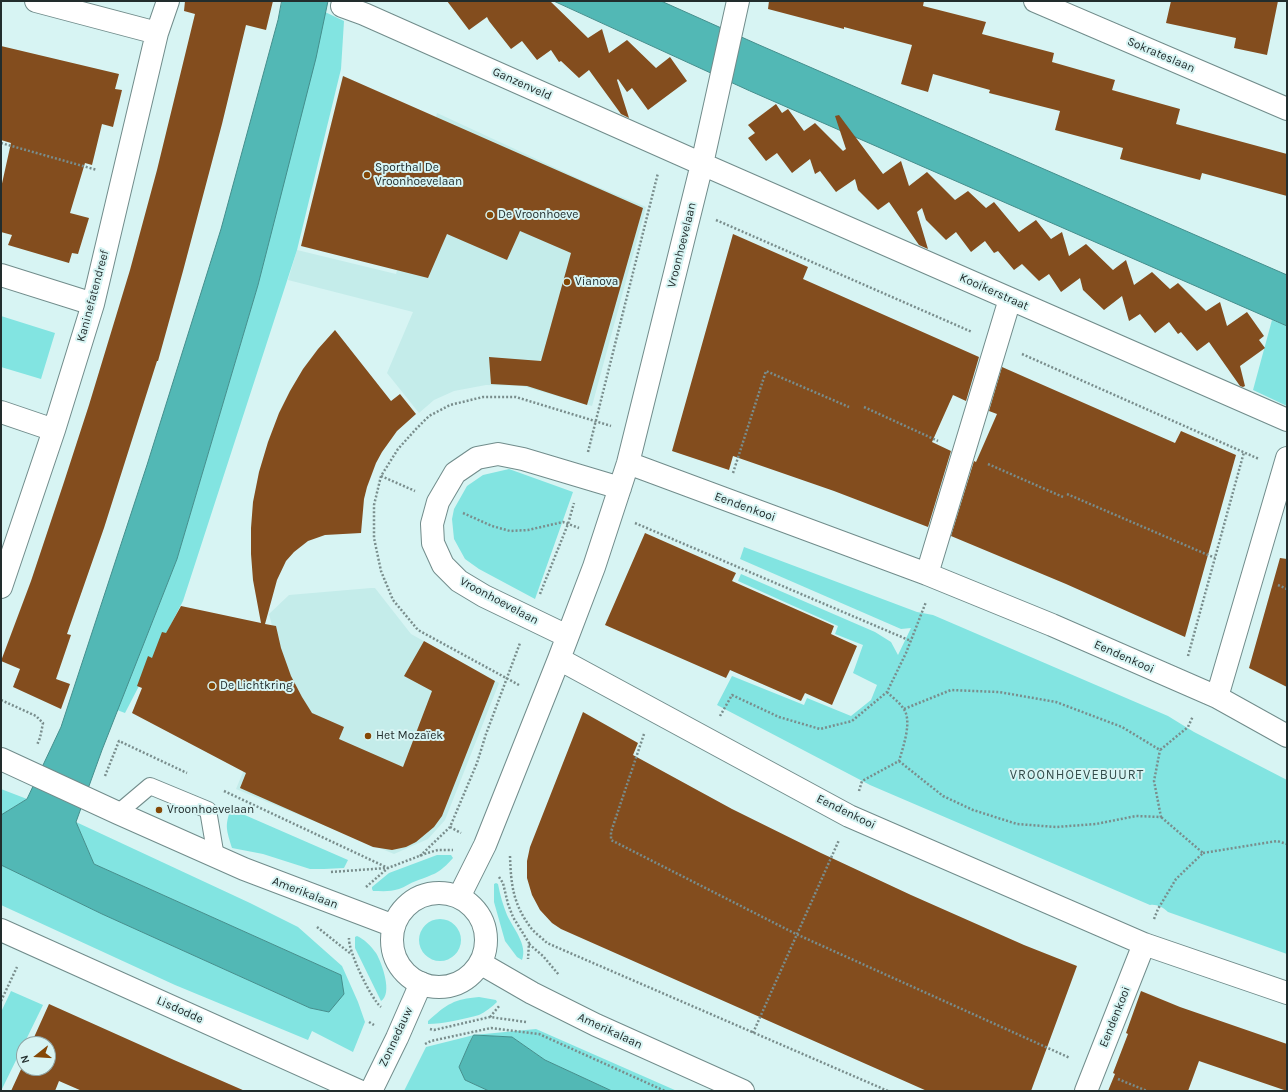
<!DOCTYPE html>
<html>
<head>
<meta charset="utf-8">
<style>
	body { margin:0 }
	#map { position:relative; width:1288px; height:1092px; overflow:hidden; background:#d7f4f3; font-family:Karla,sans-serif }
	canvas { display:block }
	.frame { position:absolute; inset:0; border:2px solid #222d2d; pointer-events:none }
	.north { position:absolute; left:16px; top:1036px; width:40px; height:40px; box-sizing:border-box; background:#d7f4f3; border:1px solid #8fa4a4; border-radius:50%; rotate:253deg; font-size:11px; font-weight:700; line-height:16px; text-align:center; color:#222d2d }
	.north::after { content:''; display:block; margin:auto; width:14px; height:18px; background:#844705; clip-path:polygon(50% 0,100% 100%,50% 72%,0 100%) }
</style>
</head>
<body>
<div id="map">
<canvas width="1288" height="1092"></canvas>
<div class="frame"></div>
<div class="north">N</div>
</div>
<script>
const context = document.querySelector('canvas').getContext('2d');
context.lineJoin = 'round';
function fillPath(path, color) { context.fillStyle = color; context.fill(path, 'evenodd'); }
function stroke(path, color, width, dash) { context.strokeStyle = color; context.lineWidth = width; context.lineCap = dash ? 'butt' : 'round'; context.setLineDash(dash || []); context.stroke(path); }
function label(font, color, halo, rows, align = 'center') {
  context.font = font + ' Karla,sans-serif'; context.lineWidth = 4; context.setLineDash([]); context.textBaseline = 'middle'; context.strokeStyle = halo; context.fillStyle = color; for (const [text, x, y, turn = 0] of rows) {
    context.save(); context.translate(x, y); context.rotate((+turn || 0) * Math.PI / 180); context.textAlign = isNaN(turn) ? turn : align; if (halo) context.strokeText(text, 0, 0); context.fillText(text, 0, 0); context.restore();
  }
}
const built = new Path2D(`
	M437,113L584,181L646,207L592,406L522,386L486,385L454,391L434,400L419,413L387,373L413,312L288,280L297,250L396,274Z
	M371,588H375L411,634L499,683L445,820L428,839L394,854L236,789L284,673L269,614L289,595Z`);
const green = new Path2D(`
	M325,12L344,21L341,69L297,250L183,601L125,713L117,710L177,559L258,285Z
	M1,316L55,333L41,379L1,367Z
	M1272,320L1287,326V406L1253,390Z
	M509,469L573,492L535,599L479,569L465,559L454,539L452,519L454,509L467,486L483,475Z
	M744,547L917,612L933,615L1168,716L1194,732L1287,780V954L1168,912C1163,907 1156,904 1150,905L870,785L717,705L732,676L804,705L807,698L851,716L871,700L877,685L853,673L863,645L835,634L838,626L738,581L741,574L875,632L891,642L898,655L911,628L901,629L740,559Z
	M1,789L27,799L1,815Z
	M231,809L348,860L344,868L324,869H310L263,854L232,848C227,831 224,826 231,809Z
	M76,822L250,903L298,927L342,966L358,1002L365,1022L353,1052L312,1031L308,1040L175,985L1,905V865L102,914L310,1008L329,1012L341,975L94,864Z
	M437,855H451L453,858C439,874 434,874 416,881C410,883 405,887 399,889C390,892 382,891 373,891L372,889V887L389,873Z
	M496,883L498,884C500,895 503,905 507,915C513,928 528,945 522,960L517,957L505,941L494,902V884Z
	M419 940a21 21 0 1 1 42 0a21 21 0 1 1-42 0Z
	M357,936C364,939 371,946 376,953C382,963 393,994 381,1001L355,948V937Z
	M11,991L43,1005L1,1091V1012Z
	M479,997L496,1000L497,1002C492,1007 485,1012 479,1015C465,1019 442,1024 428,1024V1021C447,1004 454,999 479,997Z
	M536,1029L677,1091H612L545,1060L512,1037L474,1035L469,1044L459,1067L465,1080L489,1091H404L426,1047L474,1035Z`);
const water = new Path2D(`
	M282,1H328L316,58L258,285L177,559L102,750L76,822L94,864L341,975L344,994L329,1012L310,1008L102,914L1,865V815L27,799L61,727L147,465L221,229L278,20Z
	M554,1H661L757,44L1287,275V326L750,91Z
	M474,1035L512,1037L545,1060L612,1091H489L465,1080L459,1067L469,1044Z`);
const building = new Path2D(`
	M185,1H273L266,30L246,25L222,124L183,271L158,361H157L104,528L67,634L71,635L56,679L70,684L61,709L13,687L20,669L1,661L31,581L64,482L89,405L130,270L157,170L195,14L184,11Z
	M447,1H550L588,38L602,29L609,53L627,40L656,68L670,57L687,81L648,110L632,88L627,92L618,79L617,80L629,118L621,114L589,70L579,78L561,61L559,62L551,50L537,60L522,41L511,49L489,21L487,17L469,30Z
	M769,1H924L923,6L986,22L982,34L1054,53L1052,62L1115,80L1112,90L1180,109L1176,124L1287,154V196L1202,173L1200,180L1120,159L1123,148L1055,130L1060,111L989,93L990,90L933,74L928,92L901,84L912,45L844,27V29L768,9Z
	M1171,1H1278L1267,55L1234,48L1236,38L1166,23Z
	M1,46L119,74L115,89L122,90L113,127L102,124L92,165L85,163L70,213L89,218L78,254L72,253L69,263L8,245L12,235L1,232V188L11,143L1,140Z
	M343,76L643,208L587,405L527,386L491,384L489,357L541,361L571,253L520,231L507,260L447,234L428,278L301,246Z
	M776,104L782,113L788,109L804,131L815,123L843,151L846,149L835,116L839,115L883,174L901,161L909,186L927,172L955,200L968,191L986,208L994,202L1019,232L1036,220L1051,239L1062,232L1069,256L1086,244L1113,270L1126,260L1134,285L1152,272L1170,289L1178,283L1206,311L1220,302L1227,326L1247,312L1264,336L1259,340L1265,348L1240,366L1245,386L1243,387L1240,386L1209,342L1197,351L1181,332L1178,334L1169,322L1155,333L1140,314L1129,321L1122,296L1104,310L1083,290L1080,278L1061,292L1049,274L1039,281L1022,264L1014,270L998,251L994,253L985,241L971,252L956,232L946,240L926,220L922,208L917,212L928,249L919,245L889,202L878,210L858,190L855,179L836,192L820,171L815,174L810,159L792,173L777,153L766,161L748,138L755,133L748,125Z
	M733,234L808,267L803,279L979,357L966,401L953,395L932,442L951,451L928,527L834,491L733,456L729,470L672,451Z
	M335,330L391,401L400,394L416,414L397,431L382,452L376,463L367,487L364,499L361,533L325,535L308,541L294,552L286,561L277,580L265,624L276,626L281,648L291,676L302,697L312,713L344,727L339,739L403,767L432,691L404,676L424,641L495,681L442,816L434,827L416,842L406,847L392,850L373,847L240,788L246,773L132,713L142,688L137,686L148,656L152,658L162,632L166,633L181,606L261,623L253,580L251,554V528L253,502L259,472L268,442L279,413L290,391L303,369L318,349Z
	M1002,367L1175,443L1181,431L1236,455L1185,637L1066,584L951,536L974,461L976,462L997,414L989,411Z
	M645,533L736,573L732,581L834,626L831,634L857,646L832,705L805,693L801,701L730,670L726,678L605,625Z
	M1280,558L1287,559V687L1249,668Z
	M583,712L638,743L633,755L732,809L821,853L911,895L1024,945L1077,966L1031,1091H927L570,933L561,929L552,923L540,910L532,895L527,878V861L530,847Z
	M1141,991L1180,1007L1287,1044V1091L1199,1061L1188,1091H1108L1115,1074L1113,1073L1128,1034L1126,1033Z
	M49,1004L174,1060L245,1091H82L59,1081L55,1091H11L23,1065H22L24,1060V1068H48V1044H31Z`);
const path = new Path2D(`
	M1,143L97,170
	M716,220L972,332
	M1022,354L1259,459
	M864,407L938,441
	M588,452L658,173
	M988,464L1063,497
	M733,473L766,371L849,407
	M381,476L415,491
	M1067,494L1215,558
	M463,513L492,526L510,531L528,530L563,522L579,528
	M635,523L911,641
	M1278,585L1287,589
	M540,594L568,524L574,503
	M1188,656L1244,452
	M519,685L418,630L393,600L381,571L374,538V505L381,476L398,449L416,429L429,416L450,405L483,397H516L611,426
	M1,700L36,716L43,723L40,738L37,745
	M904,709L951,690L999,692L1056,702L1122,727L1160,750L1188,727L1193,716
	M720,716L732,695L779,717L820,729L852,721L887,692L906,653L926,602
	M644,734L611,832V840L796,934L1070,1058
	M899,761L943,796L973,810L1017,824L1056,827L1096,824L1136,816L1161,817L1154,781L1160,750
	M105,776L119,741L187,773
	M224,791L388,868
	M859,791L862,781L899,761C903,747 913,720 903,708C899,702 892,697 887,692
	M450,827L461,833
	M1203,853L1277,841L1287,844
	M420,856L450,827L477,763L486,734L520,643
	M510,856C511,885 513,904 531,928C535,933 542,938 547,943L888,1091
	M331,872L387,868
	M499,877L503,883L508,904L513,917L529,943L528,959
	M366,887L388,868L427,853L438,850H453
	M1154,919L1158,909L1176,879L1203,853L1161,817
	M317,927L351,954
	M349,938C348,951 371,999 381,1007
	M529,944L543,956L559,975
	M1,1001L17,967
	M490,1017L500,1005
	M369,1022L374,1025
	M430,1029L434,1030L490,1017L526,1022
	M753,1033L839,840
	M425,1044L431,1041L491,1028L539,1034L665,1091
	M1118,1079L1147,1091`);
const service = new Path2D(`
	M118,813L150,786L208,810L216,857`);
const minor = new Path2D(`
	M36,1L157,33
	M1035,1L1287,109
	M342,6L364,14L702,164L1287,420
	M1,275L93,304
	M1,412L54,430
	M628,463L927,574L1052,625L1217,697L1287,736
	M927,574L1010,299
	M1,587L54,430L93,304L157,33L168,1
	M567,636L484,596L459,581L443,565L433,543L432,524L438,502L455,473L477,458L498,454L523,459L620,488
	M559,659L849,816L1144,944L1287,993
	M1217,697L1287,458
	M459,897L485,845L559,659L594,567L628,463L702,164L738,1
	M1,930L359,1091
	M371,1091L397,1038L421,983
	M1086,1091L1144,944`);
const tertiary = new Path2D(`
	M1,759L118,813L244,869L394,926
	M392 940a47 47 0 1 1 94 0a47 47 0 1 1-94 0Z
	M480,963L532,993L596,1025L743,1091`);
const markers = [
	[367,175,4,"#844705"],
	[490,215,4,"#844705"],
	[567,282,4,"#844705"],
	[212,686,4,"#844705"],
	[368,736,4,"#844705"],
	[159,810,4,"#844705"]
];
const streetNames = [
	["Sokrateslaan",1161,55,23],
	["Ganzenveld",522,84,24],
	["Vroonhoevelaan",682,245,-76],
	["Kooikerstraat",994,292,24],
	["Kaninefatendreef",93,296,-75],
	["Eendenkooi",745,507,20],
	["Vroonhoevelaan",499,601,28],
	["Eendenkooi",1124,657,24],
	["Eendenkooi",846,812,26],
	["Amerikalaan",305,893,21],
	["Lisdodde",180,1010,24],
	["Eendenkooi",1115,1017,-68],
	["Amerikalaan",610,1031,25],
	["Zonnedauw",396,1037,-65]
];
const poiNames = [
	["Sporthal De",375,168],
	["Vroonhoevelaan",375,182],
	["De Vroonhoeve",498,215],
	["Vianova",575,282],
	["De Lichtkring",220,686],
	["Het Mozaïek",376,736],
	["Vroonhoevelaan",167,810]
];
const neighbourhoodNames = [
	["VROONHOEVEBUURT",1077,775]
];
fillPath(built, '#c4ecea');
fillPath(green, '#82e4e1');
fillPath(water, '#52b8b5');
stroke(water, '#448e8c', 1);
fillPath(building, '#834d1e');
stroke(service, '#718c8b', 18);
stroke(minor, '#718c8b', 24);
stroke(tertiary, '#718c8b', 24);
stroke(path, '#798d8c', 2.5, [2, 2]);
stroke(service, '#fff', 16);
stroke(minor, '#fff', 22);
stroke(tertiary, '#fff', 22);
for (const [x, y, r, color] of markers) { const dot = new Path2D(); dot.arc(x, y, r, 0, 2 * Math.PI); context.fillStyle = color; context.fill(dot); stroke(dot, '#d7f4f3', 1.5); }
label('12px', '#222d2d', '#d7f4f3', streetNames);
label('12px', '#222d2d', '#d7f4f3', poiNames, 'left');
context.letterSpacing = '1px';
label('13px', '#334c4b', '#d7f4f3', neighbourhoodNames);
context.letterSpacing = '0px';
</script>
</body>
</html>
